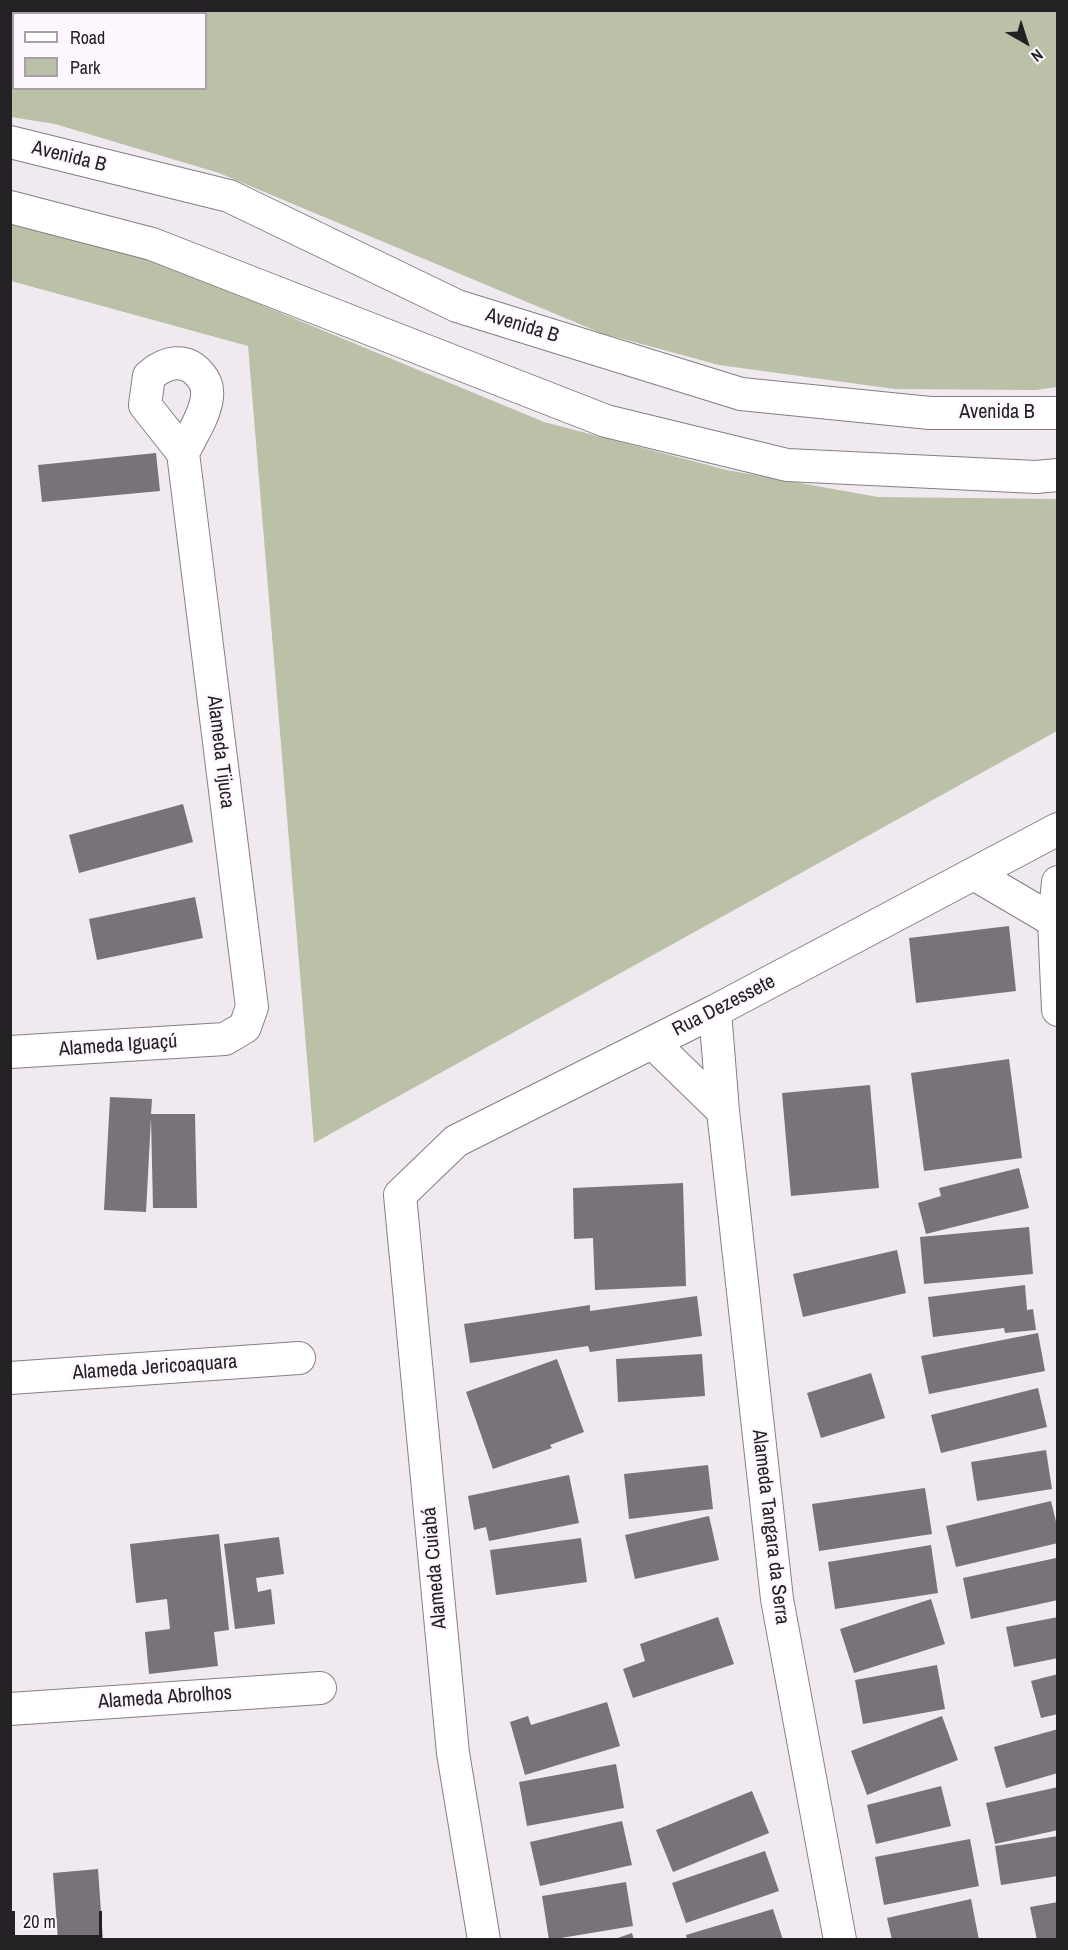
<!DOCTYPE html>
<html>
<head>
<meta charset="utf-8">
<style>
	body { margin:0 }
	#map { position:relative; width:1068px; height:1950px; overflow:hidden; background:#f1e9f0; font-family:"Archivo Narrow",sans-serif }
	canvas { display:block }
	.frame { position:absolute; inset:0; border:12px solid #242124; pointer-events:none }
	.legend { position:absolute; left:12px; top:12px; width:195px; height:78px; box-sizing:border-box; background:#fef6fe; border:2px solid #a7a1a7; margin:0; padding:8px 10px; list-style:none; font-size:18px; color:#242124 }
	.legend li { display:flex; align-items:center; gap:12px; height:30px }
	.legend b { width:30px; border:2px solid #a7a1a7 }
	.north { position:absolute; left:996px; top:12px; width:60px; height:60px; -webkit-text-stroke:4px #fef6fe; paint-order:stroke; rotate:141deg; font-size:16px; font-weight:700; line-height:24px; text-align:center; color:#242124 }
	.north::after { content:''; display:block; margin:auto; width:21px; height:27px; background:#242124; clip-path:polygon(50% 0,100% 100%,50% 72%,0 100%) }
	.scale { position:absolute; left:12px; top:1911px; width:90px; height:27px; box-sizing:border-box; border:3px solid #242124; border-top:0; padding-left:8px; font-size:18px; line-height:21px; white-space:nowrap; color:#242124; -webkit-text-stroke:4px #fef6fe; paint-order:stroke }
</style>
</head>
<body>
<div id="map">
<canvas width="1068" height="1950"></canvas>
<div class="frame"></div>
<ul class="legend">
<li><b style="height:8px;background:#fff"></b>Road</li>
<li><b style="height:16px;background:#bbc1a7"></b>Park</li>
</ul>
<div class="north">N</div>
<div class="scale">20 m</div>
</div>
<script>
const context = document.querySelector('canvas').getContext('2d');
context.lineJoin = 'round';
function fillPath(path, color) { context.fillStyle = color; context.fill(path, 'evenodd'); }
function stroke(path, color, width, dash) { context.strokeStyle = color; context.lineWidth = width; context.lineCap = dash ? 'butt' : 'round'; context.setLineDash(dash || []); context.stroke(path); }
function label(font, color, halo, rows, align = 'center') {
  context.font = font + ' "Archivo Narrow",sans-serif'; context.lineWidth = 4.5; context.setLineDash([]); context.textBaseline = 'middle'; context.strokeStyle = halo; context.fillStyle = color; for (const [text, x, y, turn = 0] of rows) {
    context.save(); context.translate(x, y); context.rotate((+turn || 0) * Math.PI / 180); context.textAlign = isNaN(turn) ? turn : align; if (halo) context.strokeText(text, 0, 0); context.fillText(text, 0, 0); context.restore();
  }
}
const green = new Path2D(`
	M11,10L1057,11V387L1036,390L895,389L719,365L601,333L219,173L55,124L11,117ZM14,14H206V88H14Z
	M10,224L176,265L264,306L544,422L727,470L878,497L1057,499V731L314,1143L248,346L11,281Z`);
const building = new Path2D(`
	M156,453L160,491L42,502L38,465Z
	M183,804L193,842L79,873L69,835Z
	M195,897L203,938L97,960L89,919Z
	M1009,926L1016,991L916,1003L909,938Z
	M1009,1059L1022,1158L924,1171L911,1073Z
	M870,1085L879,1188L791,1196L782,1093Z
	M110,1097L152,1099L151,1114H195L197,1208H153L151,1118L146,1212L104,1210Z
	M1019,1168L1029,1208L926,1234L918,1203L941,1196L939,1188Z
	M683,1183L686,1286L595,1290L593,1238L574,1239L573,1188Z
	M1029,1227L1033,1274L924,1284L920,1237Z
	M897,1250L906,1293L803,1317L793,1274Z
	M1025,1285L1027,1310L1033,1309L1036,1330L1005,1333L1004,1328L933,1337L928,1297Z
	M697,1296L702,1336L590,1352L588,1346L470,1363L464,1324L590,1305V1311Z
	M1038,1333L1045,1371L929,1394L921,1356Z
	M702,1354L705,1396L618,1402L616,1359Z
	M557,1359L584,1432L550,1445L552,1448L493,1469L466,1392Z
	M871,1373L885,1418L821,1438L807,1393Z
	M1038,1388L1047,1427L941,1453L931,1415Z
	M1046,1450L1052,1489L977,1501L971,1462Z
	M708,1465L713,1509L629,1519L624,1474Z
	M569,1475L579,1523L489,1541L486,1527L474,1530L468,1496Z
	M925,1488L932,1534L819,1551L812,1504Z
	M1051,1501L1058,1530V1543L956,1567L946,1526Z
	M709,1516L719,1560L635,1579L625,1535Z
	M219,1534L229,1630L214,1632L218,1666L149,1674L145,1632L170,1629L167,1599L136,1603L130,1544Z
	M279,1537L284,1574L256,1578L258,1592L271,1589L275,1624L235,1629L224,1544Z
	M581,1538L587,1582L496,1595L490,1550Z
	M931,1545L938,1593L835,1609L828,1562Z
	M1056,1558L1058,1600L971,1619L963,1578Z
	M931,1599L945,1644L854,1673L840,1629Z
	M718,1617L734,1664L633,1698L623,1669L645,1661L640,1644Z
	M1058,1617V1658L1014,1667L1006,1627Z
	M937,1665L945,1709L863,1724L855,1680Z
	M1058,1674V1714L1041,1718L1031,1681Z
	M607,1702L620,1746L525,1775L510,1722L528,1716L531,1725Z
	M942,1716L958,1760L867,1795L851,1751Z
	M1058,1729V1773L1006,1788L994,1747Z
	M616,1764L624,1808L527,1826L519,1782Z
	M941,1786L951,1826L876,1844L867,1805Z
	M1058,1787V1830L995,1844L986,1803Z
	M752,1791L769,1833L673,1872L656,1830Z
	M622,1821L632,1865L540,1886L530,1842Z
	M1058,1836V1876L1001,1885L995,1846Z
	M970,1839L979,1886L884,1905L875,1857Z
	M765,1851L779,1891L686,1923L672,1883Z
	M98,1869L103,1940H58L53,1873Z
	M626,1882L633,1926L549,1940L542,1896Z
	M971,1899L979,1940H892L887,1918Z
	M1058,1902V1940H1037L1030,1907Z
	M773,1909L783,1940H687L686,1935Z
	M632,1933L634,1940H615V1939Z`);
const minor = new Path2D(`
	M10,142L229,196L457,306L741,394L930,413H1058
	M10,207L152,244L606,421L787,465L1036,477L1058,475
	M974,874L1054,921
	M1058,882L1054,921L1058,1010
	M715,1011L723,1111L777,1599L840,1940
	M653,1043L723,1111
	M10,1052L225,1039L245,1027L252,1007L183,453L145,405L149,376C165,362 186,356 201,376C206,382 208,388 207,397C205,416 191,436 183,453
	M10,1378L299,1358
	M10,1709L320,1688
	M484,1940L453,1753L400,1195L456,1141L715,1011L1058,829`);
const streetNames = [
	["Avenida B",69,157,14],
	["Avenida B",522,326,17],
	["Avenida B",997,413],
	["Alameda Tijuca",220,752,83],
	["Rua Dezessete",724,1006,-27],
	["Alameda Iguaçú",118,1046,-4],
	["Alameda Jericoaquara",155,1368,-4],
	["Alameda Tangara da Serra",770,1527,83],
	["Alameda Cuiabá",435,1568,-95],
	["Alameda Abrolhos",165,1698,-4]
];
fillPath(green, '#bbc1a7');
fillPath(building, '#797279');
stroke(minor, '#857e85', 34);
stroke(minor, '#fff', 32);
label('20px', '#242124', '#fef6fe', streetNames);
</script>
</body>
</html>
